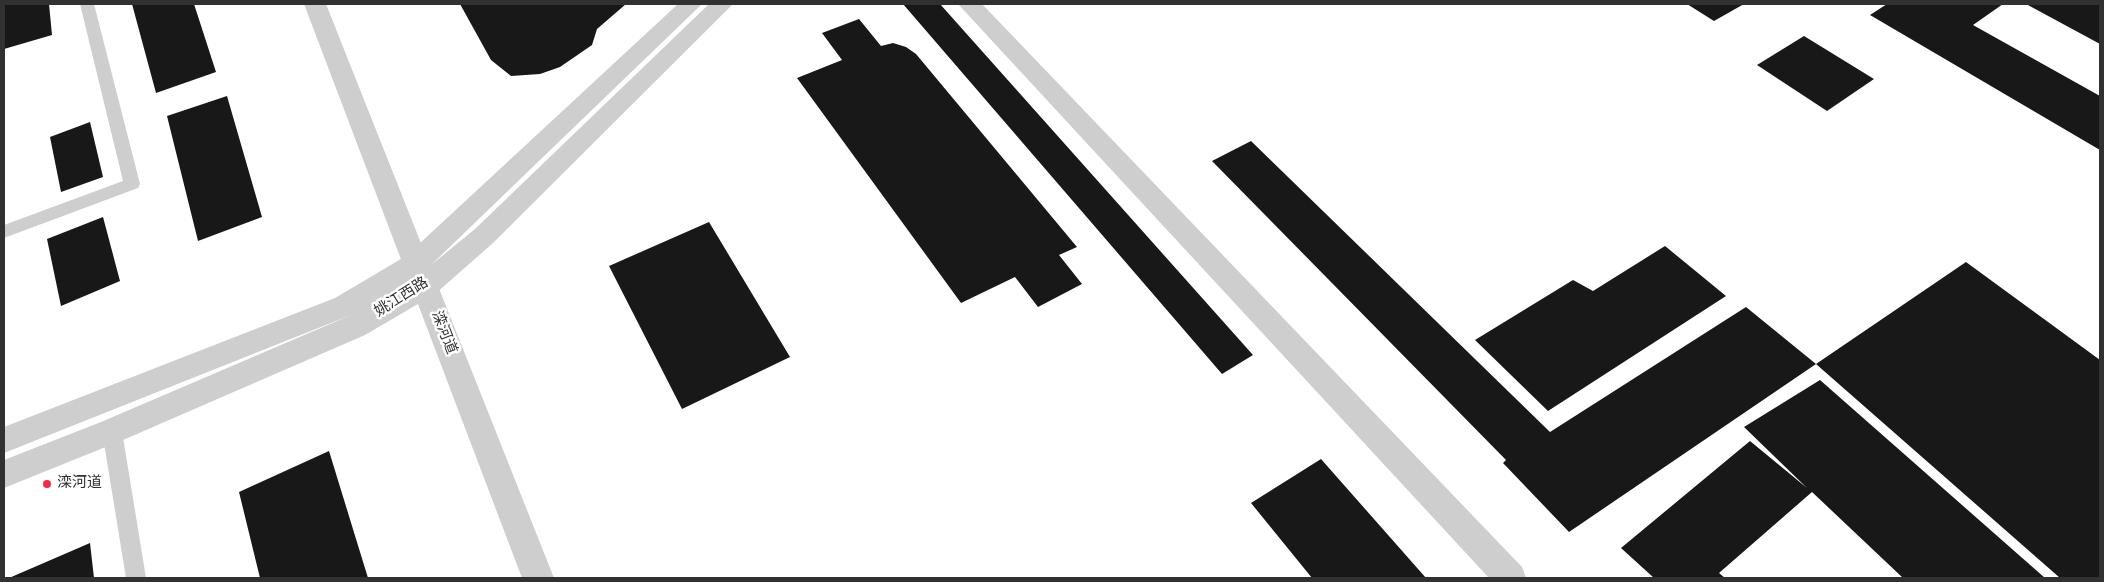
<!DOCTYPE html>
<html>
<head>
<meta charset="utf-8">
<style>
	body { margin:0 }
	#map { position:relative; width:2104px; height:582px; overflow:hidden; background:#fff; font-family:Overpass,sans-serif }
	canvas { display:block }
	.frame { position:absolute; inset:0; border:5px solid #313131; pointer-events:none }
</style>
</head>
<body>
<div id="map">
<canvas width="2104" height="582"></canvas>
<div class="frame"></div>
</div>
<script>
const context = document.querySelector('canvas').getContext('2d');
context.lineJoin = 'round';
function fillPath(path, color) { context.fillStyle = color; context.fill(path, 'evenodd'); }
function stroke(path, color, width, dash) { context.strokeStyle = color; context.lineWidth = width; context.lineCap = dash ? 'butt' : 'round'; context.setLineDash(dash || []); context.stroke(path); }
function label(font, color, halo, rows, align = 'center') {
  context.font = font + ' Overpass,"Noto Sans SC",sans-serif'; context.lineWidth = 5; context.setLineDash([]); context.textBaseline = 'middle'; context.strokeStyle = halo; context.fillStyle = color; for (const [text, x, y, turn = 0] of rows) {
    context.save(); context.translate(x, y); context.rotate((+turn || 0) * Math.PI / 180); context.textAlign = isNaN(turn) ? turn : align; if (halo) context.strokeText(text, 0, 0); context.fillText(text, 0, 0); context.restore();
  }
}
const building = new Path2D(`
	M4,4H49L52,35L4,49Z
	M132,4H194L216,72L156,93Z
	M460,4H626L597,29L592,45L560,67L540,74L511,76L491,60Z
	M903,4H940L1253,355L1222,374Z
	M1687,4H1744L1714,21Z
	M1887,4H2003L1973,25L2100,96V150L1870,15Z
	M2026,4H2100V44Z
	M859,19L881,46L893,43L906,47L916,54L1077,247L1059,255L1082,284L1038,307L1015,277L961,303L797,78L842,60L822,33Z
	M1804,36L1874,79L1827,111L1757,65Z
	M227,96L262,217L198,241L167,116Z
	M90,122L103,177L61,192L50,137Z
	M1251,141L1550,432L1746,307L1816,364L1569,532L1503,463L1506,460L1212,161Z
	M103,217L120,281L61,306L47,239Z
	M709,222L790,357L682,409L609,266Z
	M1665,246L1726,296L1548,411L1475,340L1573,280L1593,291Z
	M1966,262L2100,360V578H2060L1816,364Z
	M1820,380L2045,578H1903L1812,492L1719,573L1725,578H1654L1621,548L1750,441L1807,488L1744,427Z
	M329,451L368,578H260L239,492Z
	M1321,459L1426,578H1312L1251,503Z
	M90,543L94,578H9Z`);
const service = new Path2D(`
	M80,4H94L140,184L138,188L4,238V225L123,181Z
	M112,423L119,425L122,431L146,578H126L102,431L105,425Z`);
const minor = new Path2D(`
	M304,4H326L554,578H522Z
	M958,4H982L1522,567L1526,578H1489Z`);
const tertiary = new Path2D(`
	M678,4H702L431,265L475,229L709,4H733L493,243L435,294L365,335L123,440L4,488V460L101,422L351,315L4,453V427L335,298L406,256Z`);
const markers = [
	[47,484,5,"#f52749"]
];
const streetNames = [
	["姚江西路",402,298,-32],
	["滦河道",443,333,69]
];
const poiNames = [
	["滦河道",57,484]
];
fillPath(building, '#181818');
fillPath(service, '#cecece');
fillPath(minor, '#cecece');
fillPath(tertiary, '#cecece');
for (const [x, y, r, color] of markers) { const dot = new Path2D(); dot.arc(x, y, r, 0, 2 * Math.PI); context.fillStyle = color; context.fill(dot); stroke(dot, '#fff', 2); }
label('15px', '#313131', '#fff', streetNames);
label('15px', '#313131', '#fff', poiNames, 'left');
</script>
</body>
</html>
